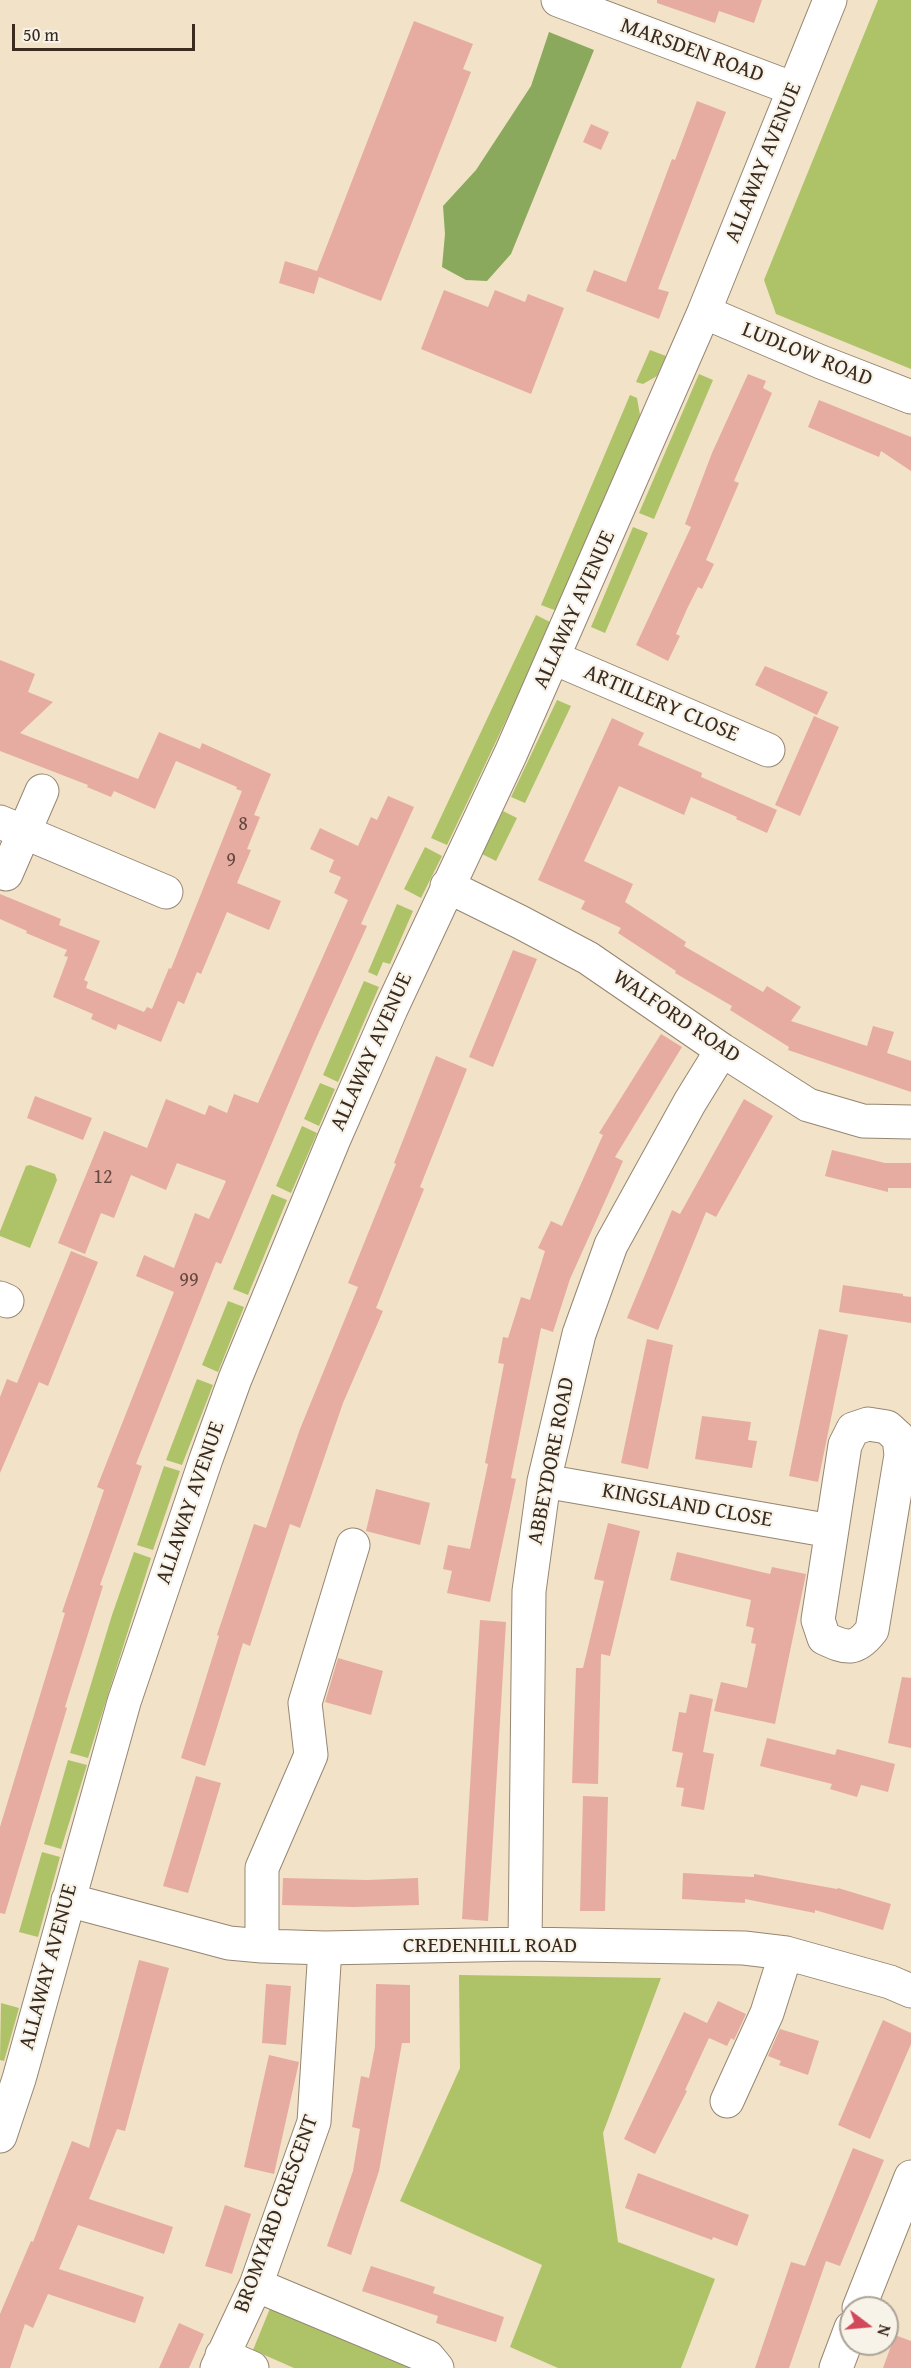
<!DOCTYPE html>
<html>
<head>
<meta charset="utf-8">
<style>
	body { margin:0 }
	#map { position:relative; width:911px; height:2368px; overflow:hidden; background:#f2e2c7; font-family:"Gentium Book Plus",serif }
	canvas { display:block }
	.north { position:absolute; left:839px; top:2296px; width:60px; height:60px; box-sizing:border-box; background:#f7f3e8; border:2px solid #aca397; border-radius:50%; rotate:106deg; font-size:16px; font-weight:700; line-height:24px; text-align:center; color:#3b2a1e }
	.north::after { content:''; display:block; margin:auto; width:21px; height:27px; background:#d1495b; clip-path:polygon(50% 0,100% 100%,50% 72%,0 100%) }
	.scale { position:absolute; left:12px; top:24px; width:183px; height:27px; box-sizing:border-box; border:3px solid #3b2a1e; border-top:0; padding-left:8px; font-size:18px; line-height:21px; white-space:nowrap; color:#3b2a1e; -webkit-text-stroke:4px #f7f3e8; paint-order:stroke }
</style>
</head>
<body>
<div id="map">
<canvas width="911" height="2368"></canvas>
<div class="north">N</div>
<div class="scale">50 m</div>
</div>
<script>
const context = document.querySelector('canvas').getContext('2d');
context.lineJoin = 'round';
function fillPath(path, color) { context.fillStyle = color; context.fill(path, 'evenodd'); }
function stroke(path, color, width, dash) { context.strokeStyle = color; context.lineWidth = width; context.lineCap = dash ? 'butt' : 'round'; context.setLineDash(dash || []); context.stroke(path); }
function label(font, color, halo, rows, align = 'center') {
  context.font = font + ' "Gentium Book Plus",serif'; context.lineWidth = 4.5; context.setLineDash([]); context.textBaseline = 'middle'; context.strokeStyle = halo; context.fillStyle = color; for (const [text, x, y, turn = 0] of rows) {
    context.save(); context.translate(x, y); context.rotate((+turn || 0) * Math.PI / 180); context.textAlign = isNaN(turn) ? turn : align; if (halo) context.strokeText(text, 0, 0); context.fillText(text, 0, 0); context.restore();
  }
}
const green = new Path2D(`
	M878,0H911V369L776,314L764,280Z
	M650,350L666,356L657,376L643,384L636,382Z
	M699,374L713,380L654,519L639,513Z
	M630,395L637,398L640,415L557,611L541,605Z
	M633,527L648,533L605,633L591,627Z
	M536,615L552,623L447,845L431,838Z
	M557,700L571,706L525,803L511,797Z
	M503,811L517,818L496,861L482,854Z
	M425,847L442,856L421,898L404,889Z
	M397,904L413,911L390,964L383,962L377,976L368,972Z
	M364,981L379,987L338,1082L323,1075Z
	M320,1083L335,1089L319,1126L304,1119Z
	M302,1126L317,1133L291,1193L276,1186Z
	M30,1165L55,1174L57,1180L30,1248L0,1236V1231L26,1166Z
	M272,1194L287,1200L248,1295L233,1289Z
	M228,1301L244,1307L218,1372L202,1365Z
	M197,1379L213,1385L182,1465L166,1460Z
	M164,1466L180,1471L153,1550L137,1545Z
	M134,1552L151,1558L88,1758L70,1753L112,1615Z
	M68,1760L87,1765L61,1849L44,1844Z
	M42,1852L60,1857L38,1937L19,1932Z
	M459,1975L661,1978L603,2133L618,2242L715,2279L681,2368H558L510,2347L542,2265L400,2201L460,2068Z
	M1,2003L19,2008L4,2061L0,2060Z
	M271,2306L418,2368H294L253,2350Z`);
const forest = new Path2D(`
	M549,32L594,50L511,254L487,281L466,280L442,267L445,234L443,206L476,170L531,86Z`);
const building = new Path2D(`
	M657,0H762L754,23L719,11L715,23L657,3Z
	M414,21L473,44L463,69L471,72L381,301L319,277L314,294L279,283L285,261L317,271Z
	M697,101L726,112L658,289L669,292L659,319L586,291L594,270L626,282L672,159L675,160Z
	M591,124L609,132L601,150L583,142Z
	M444,290L488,307L495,290L525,302L528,294L564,308L531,394L421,349Z
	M748,374L766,381L763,388L772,393L734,481L739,483L706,560L714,564L702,589L698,587L687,609L676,634L680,636L668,661L636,645L691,527L685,524L712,453Z
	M819,400L911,437V471L881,451L879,457L808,427Z
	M0,660L35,674L28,692L53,702L20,733L138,779L159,732L200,749L202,743L271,774L254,815L260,817L247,849L251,850L237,883L281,901L269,930L227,912L201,974L197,972L184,1004L178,1001L161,1042L118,1024L116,1030L91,1019L93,1014L53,997L68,957L64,956L67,950L26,933L27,931L0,919V894L61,919L59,925L100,941L84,980L88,982L86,988L144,1012L147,1007L152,1009L169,968L171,969L242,791L236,789L237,787L176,761L155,809L114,791L111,797L87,787L88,785L0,751Z
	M765,666L828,692L817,715L755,685Z
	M814,716L839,727L800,816L775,805Z
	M612,718L644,733L638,745L702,773L701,777L777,810L767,833L736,819L737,817L691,797L684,815L619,786L584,861L633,884L625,902L686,942L684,946L763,992L767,986L801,1007L791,1021L867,1046L873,1026L894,1032L887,1053L911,1061V1092L788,1050L789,1047L730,1010L732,1006L675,973L676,971L618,933L621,928L581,909L585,901L538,880Z
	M388,796L414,807L361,924L367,926L314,1043L221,1264L216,1262L136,1464L142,1466L100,1585L103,1586L65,1707L67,1708L5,1914L0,1913V1827L65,1613L62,1612L104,1490L97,1487L174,1292L136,1276L144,1255L174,1268L195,1213L209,1219L226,1181L177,1163L166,1190L131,1175L114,1218L101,1213L85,1254L58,1243L104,1131L147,1148L166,1099L205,1115L209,1105L227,1113L234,1094L258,1103L348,900L334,893L341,877L329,872L334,860L310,849L320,828L358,846L371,817L377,820Z
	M513,950L537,959L493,1067L469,1057Z
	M661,1034L682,1047L615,1157L623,1161L570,1279L553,1332L541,1328L511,1478L516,1479L490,1602L447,1593L452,1571L443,1569L448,1545L470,1549L488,1464L485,1463L504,1364L498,1363L503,1337L508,1338L521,1297L530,1300L545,1251L538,1248L551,1221L562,1226L603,1135L599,1133Z
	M436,1056L467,1069L420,1187L424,1189L376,1308L383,1311L343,1403L300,1528L290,1524L250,1646L243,1643L205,1766L181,1758L219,1636L217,1635L254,1524L266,1528L300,1429L358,1287L348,1283L396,1164L394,1163Z
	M35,1096L92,1118L83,1140L27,1118Z
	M744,1099L773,1116L716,1217L706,1212L658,1330L627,1318L672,1210L680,1214Z
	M832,1150L885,1163H911V1188H888V1192L825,1176Z
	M71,1251L98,1262L48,1386L39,1382L0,1473V1397L7,1379L17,1383Z
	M843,1285L903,1294V1296L911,1297V1323L839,1312Z
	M819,1329L848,1335L818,1482L789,1476Z
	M647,1339L673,1345L648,1469L621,1463Z
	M702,1416L751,1422L748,1440L757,1441L752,1468L695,1459Z
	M376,1489L430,1503L420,1545L366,1531Z
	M608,1523L640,1531L610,1656L601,1654L598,1784L572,1783L576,1668H583L604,1581L594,1579Z
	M677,1552L770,1574L772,1567L806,1574L775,1724L714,1711L721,1682L747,1688L756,1644L751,1643L754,1628L746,1626L751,1600L670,1580Z
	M480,1620L506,1622L488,1921L462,1919Z
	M338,1658L383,1671L371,1715L325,1702Z
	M902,1677L911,1678V1748L888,1743Z
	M690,1694L713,1699L703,1752L714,1754L704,1810L681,1806L684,1788L676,1787L683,1753L672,1751L679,1712L686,1713Z
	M767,1738L835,1755L837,1749L895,1764L888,1792L861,1785L857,1797L830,1789L832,1784L760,1766Z
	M196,1776L221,1783L188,1893L163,1886Z
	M583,1796L608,1797L605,1911H580Z
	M683,1873L754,1877V1874L837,1889L838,1888L891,1904L883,1930L815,1910V1913L745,1899V1903L682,1899Z
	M283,1878L367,1880L418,1878L419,1905L354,1907L282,1905Z
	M139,1960L169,1968L125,2131L117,2129L89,2199L173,2227L164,2254L78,2225L59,2269L144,2297L135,2323L48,2294L33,2328L25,2324L10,2368H0V2314L31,2241L33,2242L72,2141L89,2148Z
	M266,1984L291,1986L286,2045L262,2043Z
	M376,1984L410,1985V2043H402L379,2171L351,2255L327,2246L353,2171L360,2129L352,2127L361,2076L369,2078L375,2047Z
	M718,2001L746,2014L734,2040L731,2038L727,2046L709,2038L685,2090L687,2091L655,2154L624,2139L684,2012L707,2023Z
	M883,2020L911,2033V2044L870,2139L838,2125Z
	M780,2029L819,2041L808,2075L779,2065L781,2061L768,2056Z
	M269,2055L299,2062L274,2174L244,2167Z
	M853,2148L884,2160L840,2266L826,2261L789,2368H755L791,2262L805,2266Z
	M638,2173L749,2215L737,2246L713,2237L712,2240L625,2208Z
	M225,2205L251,2214L232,2274L205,2266Z
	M371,2266L435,2287L433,2293L504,2317L496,2342L436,2323L438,2316L362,2291Z
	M179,2323L204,2334L189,2368H159Z
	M895,2335L911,2341V2368H883Z`);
const minor = new Path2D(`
	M558,0L794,89
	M704,312L821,362L911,397
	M554,658L768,750
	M0,822L166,892
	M6,874L42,791
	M447,886L520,922L588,958L722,1050L808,1105L863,1121L911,1122
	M0,1298L7,1301
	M868,1424L887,1427L899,1438L901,1455L872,1630C856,1651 847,1649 824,1638L818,1620L845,1445L853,1429Z
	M544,1481L831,1531
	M68,1900L229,1943L262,1946L325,1948L525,1944L744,1948L786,1953L890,1982L911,1991
	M525,1944L529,1591L544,1481L579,1334L611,1245L690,1102L722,1050
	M262,1946V1868L311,1755L305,1703L353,1545
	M727,2101L767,2013L786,1953
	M0,2136L19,2079L124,1702L206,1459L235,1379L334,1139L391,1009L511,753L704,312L830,0
	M256,2285L428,2357L437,2368
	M859,2308L911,2177
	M222,2355L252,2368
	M217,2368L256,2285L314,2122L325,1948
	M836,2368L851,2328`);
const numberNames = [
	["8",243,825],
	["9",231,861],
	["12",103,1178],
	["99",189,1281]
];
const streetNames = [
	["MARSDEN ROAD",692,51,20],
	["ALLAWAY AVENUE",764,163,-68],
	["LUDLOW ROAD",807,355,22],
	["ALLAWAY AVENUE",575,610,-66],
	["ARTILLERY CLOSE",661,704,23],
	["WALFORD ROAD",676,1017,34],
	["ALLAWAY AVENUE",372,1052,-66],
	["ABBEYDORE ROAD",552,1461,-79],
	["ALLAWAY AVENUE",191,1503,-71],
	["KINGSLAND CLOSE",687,1506,10],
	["CREDENHILL ROAD",490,1946],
	["ALLAWAY AVENUE",49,1967,-75],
	["BROMYARD CRESCENT",277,2214,-70]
];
fillPath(green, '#aec368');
fillPath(forest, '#8aa95c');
fillPath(building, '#e6aca2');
stroke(minor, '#968672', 35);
stroke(minor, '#fff', 33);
label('20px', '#664a3f', null, numberNames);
label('22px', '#3b2a1e', '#f7f3e8', streetNames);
</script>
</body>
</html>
